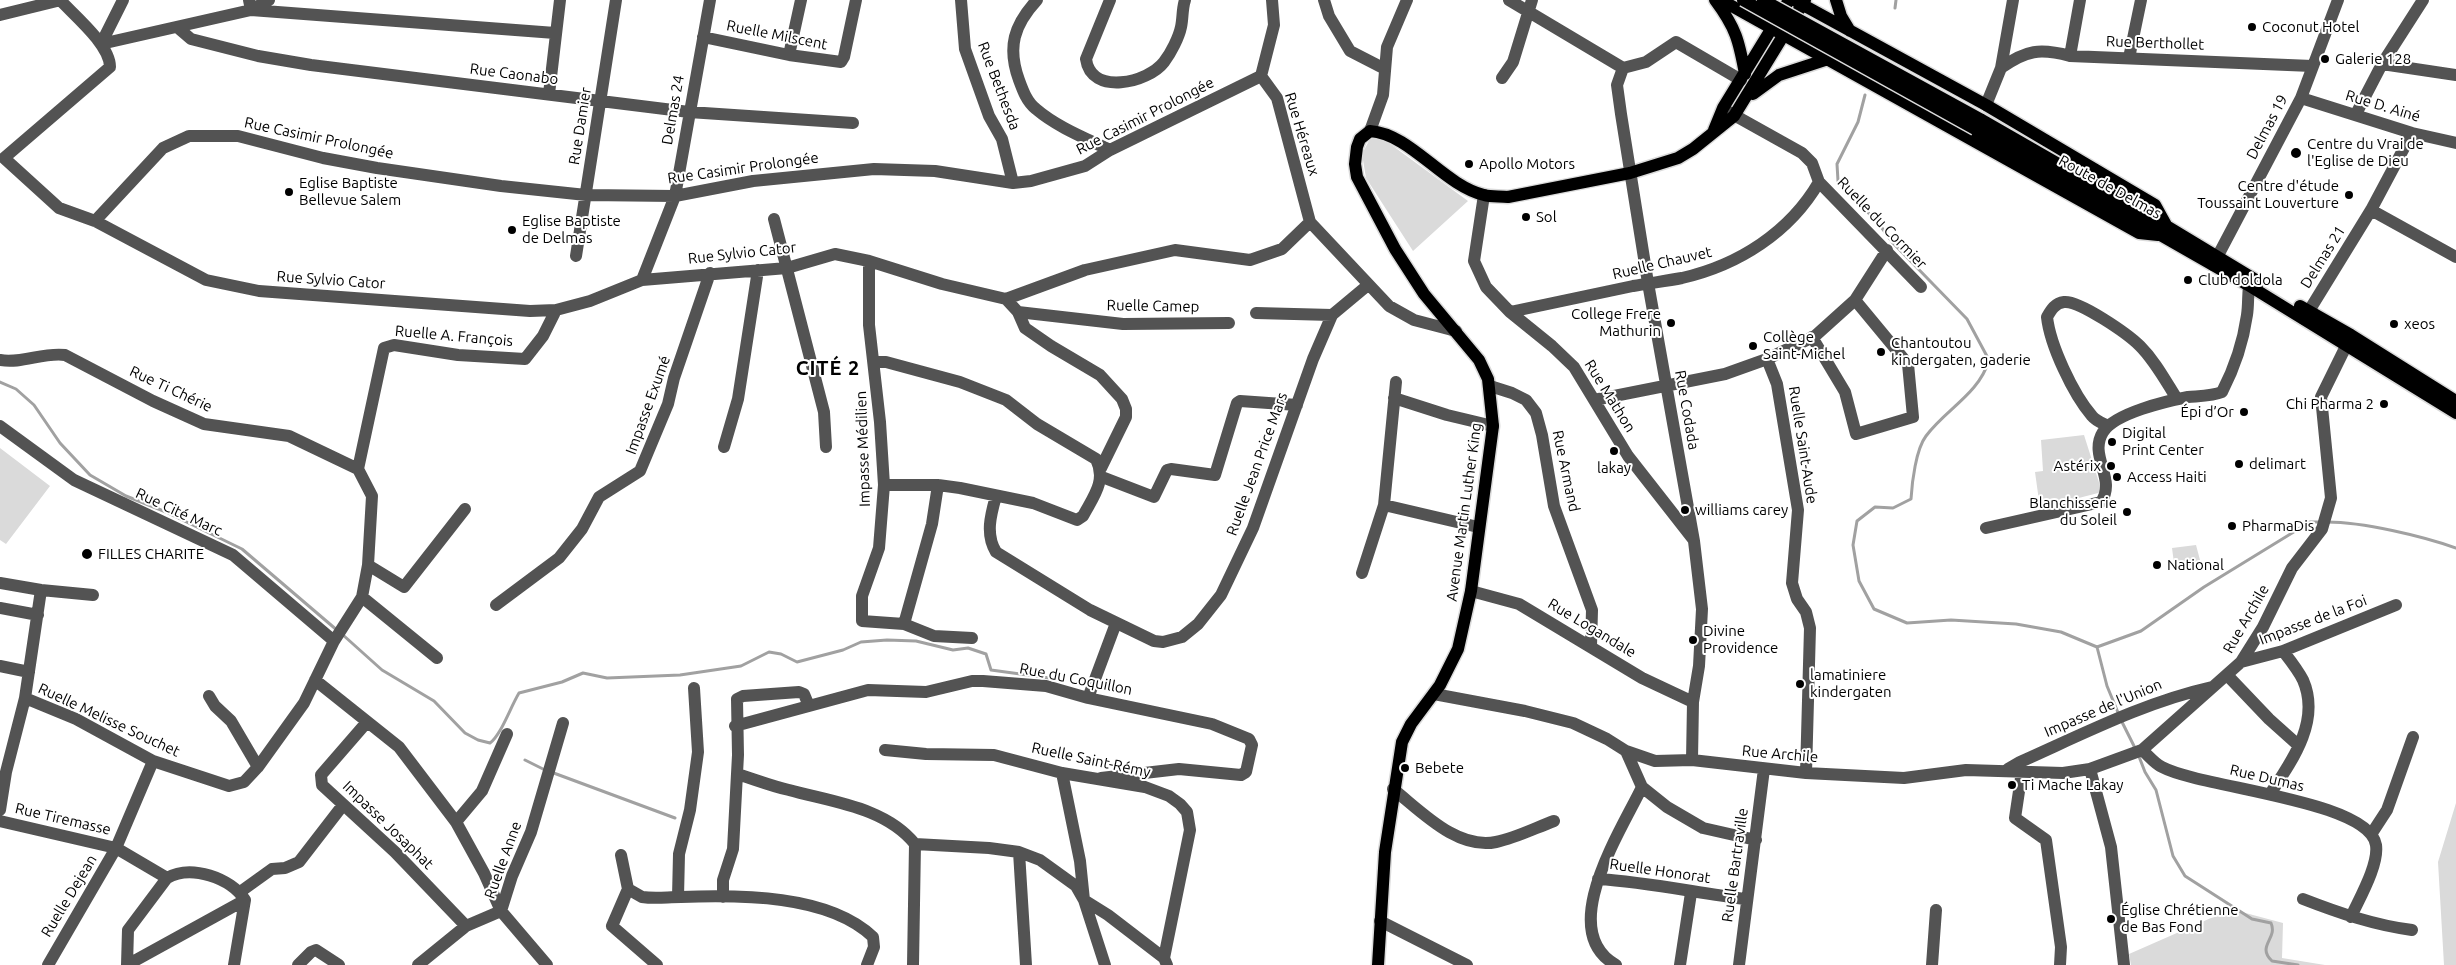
<!DOCTYPE html>
<html>
<head>
<meta charset="utf-8">
<style>
	body { margin:0 }
	canvas { display:block; background:#fff }
</style>
</head>
<body>
<canvas width="2456" height="965"></canvas>
<script>
const context = document.querySelector('canvas').getContext('2d');
context.lineJoin = 'round';
function fillPath(path, color) { context.fillStyle = color; context.fill(path, 'evenodd'); }
function stroke(path, color, width, dash) { context.strokeStyle = color; context.lineWidth = width; context.lineCap = dash ? 'butt' : 'round'; context.setLineDash(dash || []); context.stroke(path); }
function label(font, color, halo, rows, align = 'center') {
  context.font = font + ' Ubuntu,sans-serif'; context.lineWidth = 4; context.setLineDash([]); context.textBaseline = 'middle'; context.strokeStyle = halo; context.fillStyle = color; for (const [text, x, y, turn = 0] of rows) {
    context.save(); context.translate(x, y); context.rotate((+turn || 0) * Math.PI / 180); context.textAlign = isNaN(turn) ? turn : align; if (halo) context.strokeText(text, 0, 0); context.fillText(text, 0, 0); context.restore();
  }
}
const green = new Path2D(`
	M1371,137L1382,138L1468,201L1413,251L1366,178L1362,154Z
	M2084,435L2102,492L2040,508L2035,472L2043,471L2041,440Z
	M0,448L50,486L6,544L0,540Z
	M2196,545L2200,560L2198,564L2179,567L2174,563L2172,548Z
	M2456,803V965H2444L2438,862Z
	M2238,911L2283,923L2282,958L2325,965H2131L2129,954L2211,918Z`);
const stream = new Path2D(`
	M1895,8L1896,0
	M1865,95L1858,122L1837,164L1838,181L1879,224L1893,243L1967,319L1989,360C1979,394 1946,409 1926,436C1916,449 1912,482 1911,499L1893,508L1875,507L1857,521L1853,545L1859,581L1874,609L1907,623L1951,620L2016,624L2061,632L2097,647L2107,686L2119,715
	M0,382L16,389L34,405L60,443L90,475L126,496L166,512L242,549L338,631
	M2327,522C2363,522 2422,536 2456,548
	M343,635L382,670L434,701L465,733L478,740L490,743C501,735 510,708 519,693L562,682L583,673L607,678L680,675L741,666L769,652L781,654L797,662L843,650L861,642L887,640L916,641L953,650L968,648L986,654L991,670L1064,680
	M2097,647L2141,631L2204,587L2310,522H2321
	M2121,720L2135,748
	M2138,754L2145,772L2156,790L2173,856L2185,876L2252,919L2271,923C2278,939 2256,946 2272,961L2298,965
	M525,760L545,770
	M551,772L675,818`);
const minor = new Path2D(`
	M60,0C75,16 110,45 110,67L4,158L59,208L95,221L206,280L259,291L530,311L556,310L590,301L642,280L787,268L835,254L869,261L942,284L1006,299L1085,270L1175,250L1250,260L1282,249L1310,222L1389,306L1414,320L1456,331
	M249,0L251,10L555,33
	M961,0L965,49L989,116L1002,139L1013,183
	M1037,0C1014,25 1007,47 1019,80C1023,91 1027,102 1036,109C1057,127 1085,138 1110,150
	M1110,0L1086,59C1091,96 1148,83 1164,62C1171,53 1179,37 1181,27C1183,18 1182,9 1185,0
	M1272,0L1274,25L1261,76L1277,98L1310,222
	M1324,0L1329,16L1350,51L1385,69
	M1509,0L1623,68
	M0,15L61,0
	M177,27L191,39L258,56L311,65L689,112L853,123
	M703,37L789,55L841,62L844,57L856,0
	M101,44L251,10L269,0
	M101,44L123,0
	M789,55L801,0
	M2070,56L2080,0
	M2129,58L2141,0
	M2382,64L2456,75
	M1623,68L1617,85L1621,114L1648,283L1694,541L1702,609L1699,666L1693,702L1692,760
	M1623,68L1646,62L1676,42L1741,80
	M2001,68C2026,50 2040,48 2070,56L2312,66
	M1502,78L1513,62L1532,0
	M549,94L560,0
	M2301,98L2412,133L2456,143
	M1986,105L2001,68L2013,0
	M1725,110L1802,153L1812,163L1819,182
	M2356,114L2382,64L2423,0
	M1370,131L1383,95L1387,47L1407,0
	M1819,182L1921,287
	M1484,195L1474,261L1486,287L1510,312L1552,346L1574,367L1628,456L1693,539
	M2371,210L2456,257
	M774,219L824,412L826,447
	M95,221L163,148L189,136H238L323,158L377,168L501,186L586,195L675,196L753,181L874,169L935,171L1013,183L1031,181L1085,166L1110,150L1261,76
	M576,256L616,0
	M869,261V325L880,422L884,485L879,548L862,596V621L904,624
	M2213,265L2301,98L2338,0
	M642,280L675,196L710,0
	M1006,299L1018,312L1025,328L1051,346L1100,375L1122,399L1126,409V417L1101,468
	M1018,312L1123,324L1229,323
	M1510,312C1551,303 1592,295 1633,286C1650,283 1666,281 1682,278C1739,265 1790,232 1819,182
	M1256,313L1332,315
	M2304,319L2371,210L2412,133
	M1812,337L1845,392L1856,434L1913,417L1908,364L1855,300
	M1767,359L1777,384L1798,510L1792,583L1797,599L1806,612L1810,628L1806,773
	M0,360C22,364 43,352 65,355L153,401L204,424L289,436L358,469
	M874,362H886L960,382L1006,400L1037,424L1096,459C1107,481 1093,497 1083,516L1077,520L1033,503L960,488L938,485H884
	M1490,386L1512,393L1526,400L1536,413L1542,435L1554,506L1592,610L1591,646
	M1394,398L1447,415L1493,426
	M1594,400L1725,374L1767,359L1815,336L1855,300L1887,250
	M0,426L74,480L233,555L334,641
	M2108,426C2102,423 2096,421 2092,416C2073,394 2050,345 2047,317C2051,310 2055,303 2064,302C2079,300 2128,334 2140,346C2155,361 2165,380 2177,399
	M724,447L738,399L758,270
	M358,469L384,348L394,345L458,355L525,359L543,336L556,310
	M1102,477L1154,497L1167,470L1171,469L1215,475L1237,403L1240,401L1297,405
	M938,485L932,524L904,624L934,636L972,638
	M996,496C991,514 985,534 996,552L1090,610L1154,641L1163,642L1182,637L1198,624L1221,595L1253,528L1313,359L1332,315L1368,285
	M1384,505L1478,527
	M1986,528L2101,502C2117,479 2088,456 2103,432C2115,413 2167,401 2188,397C2198,396 2213,396 2222,392C2235,367 2243,343 2247,315C2249,302 2247,289 2251,277
	M368,565L404,587L465,509
	M1362,573L1384,505L1396,382
	M0,583L41,590L93,595
	M1471,591L1519,604L1642,678L1693,702
	M362,597L437,658
	M496,605L559,558L582,529L599,497L640,471L668,404L674,378L710,273
	M0,608L38,615
	M2241,662L2283,651L2396,605
	M0,666L29,672
	M2228,676L2269,719L2298,745
	M315,680L399,747L456,822L484,873L501,911L547,965
	M1434,694L1525,711L1573,723L1607,739L1626,751L1655,761L1692,760L1806,773L1904,778L1966,770L2063,773L2090,769L2142,750L2241,662L2263,627L2292,568L2322,529L2331,498L2321,397L2350,338
	M209,696L215,706L231,721L258,767
	M25,698L76,719L153,761L229,786L244,782L258,767L304,703L334,641L362,597L368,565L372,496L358,469
	M1088,698L1116,623
	M367,722L321,775L322,785L395,852L466,926
	M735,726L868,690L926,692L972,681H983L1046,686L1088,698L1212,724L1249,739L1252,745L1246,772L1241,775L1179,769L1101,778
	M885,750L926,754L994,755L1062,773L1145,787L1169,796L1180,804L1187,812L1190,830L1164,958L1167,965
	M2142,750C2148,755 2155,764 2162,767C2201,788 2369,800 2376,845C2379,865 2359,899 2351,917
	M1626,751L1642,787L1667,807L1703,828L1756,840
	M2008,769L2020,762C2083,734 2145,702 2212,687
	M2090,769L2111,847L2124,965
	M2022,771L2015,818L2046,840L2061,947L2060,965
	M1062,773L1080,861L1084,900L1105,965
	M737,774C754,779 771,786 789,790C832,802 885,807 915,844
	M1393,789C1421,811 1457,850 1496,842C1516,838 1535,828 1554,821
	M2270,794C2292,761 2321,721 2303,680C2298,670 2290,660 2283,651
	M0,810L6,772L25,698L41,590
	M0,821L116,848L167,878C191,864 231,878 245,900L234,965
	M456,822L482,791L507,734
	M2372,833L2387,810L2413,737
	M915,844L989,848L1019,852L1040,860L1076,886L1084,900L1108,915L1164,958
	M1019,852L1026,965
	M621,855L628,889L612,926L657,965
	M1598,879C1648,882 1697,893 1746,899
	M628,889L642,897C656,899 667,897 681,897C739,895 828,894 873,937L874,947L867,965
	M240,892L272,869L285,868L299,862L343,805
	M678,897L679,854L690,810L698,752L694,688
	M723,897V880L733,849L738,755L737,699L743,696L799,692L804,694L809,706
	M2303,899C2339,913 2374,925 2412,930
	M1380,921L1467,965
	M48,965L116,848L153,761
	M127,965L245,900
	M127,965L128,930L167,878
	M298,965L311,952L316,950L339,965
	M418,965L466,926L501,911L512,876L531,832L563,723
	M913,965L915,844
	M1616,965C1555,931 1621,831 1642,787
	M1680,965L1691,893
	M1739,965L1764,769
	M1932,965L1936,910`);
const major = new Path2D(`
	M1715,0C1736,28 1739,41 1745,74
	M1721,0L2139,233L2158,235
	M1794,0L1986,105L2155,205L2166,225
	M1836,0L1841,16L1850,31
	M1753,94L1779,75L1828,59
	M1980,119L2168,227L2259,282
	M1975,129L2248,285L2456,413
	M1714,130L1723,108L1789,0
	M2300,306L2351,335L2456,401
	M1378,965L1385,852L1402,742L1411,724L1440,685L1458,649L1471,591L1493,426L1488,379L1479,360L1424,294L1395,249L1357,177L1355,164L1357,147L1360,139L1370,131C1411,134 1443,185 1484,195C1491,197 1500,196 1508,197L1630,173L1678,158L1693,149L1734,116L1805,0`);
const majorBridge = new Path2D(`
	M1743,0L1975,129
	M1763,0L1980,119`);
const markers = [
	[2252,27,5,"#000"],
	[2325,59,5,"#000"],
	[2296,153,6,"#000"],
	[1469,164,5,"#000"],
	[289,192,5,"#000"],
	[2349,195,5,"#000"],
	[1526,217,5,"#000"],
	[512,230,5,"#000"],
	[2188,280,5,"#000"],
	[1671,323,5,"#000"],
	[2394,324,5,"#000"],
	[1753,346,5,"#000"],
	[1881,352,5,"#000"],
	[2384,404,5,"#000"],
	[2244,412,5,"#000"],
	[2112,442,5,"#000"],
	[1614,451,5,"#000"],
	[2239,464,5,"#000"],
	[2111,466,5,"#000"],
	[2117,477,5,"#000"],
	[1685,510,5,"#000"],
	[2127,512,5,"#000"],
	[2232,526,5,"#000"],
	[87,554,6,"#000"],
	[2157,565,5,"#000"],
	[1693,640,5,"#000"],
	[1800,684,5,"#000"],
	[1405,768,5,"#000"],
	[2012,785,5,"#000"],
	[2111,919,5,"#000"]
];
const poiNames = [
	["Coconut Hotel",2262,27],
	["Galerie 128",2335,59],
	["Centre du Vrai de",2307,144],
	["l'Eglise de Dieu",2307,161],
	["Apollo Motors",1479,164],
	["Eglise Baptiste",299,183],
	["Bellevue Salem",299,200],
	["Centre d'étude",2339,186,"right"],
	["Toussaint Louverture",2339,203,"right"],
	["Sol",1536,217],
	["Eglise Baptiste",522,221],
	["de Delmas",522,238],
	["Club doldola",2198,280],
	["College Frere",1661,314,"right"],
	["Mathurin",1661,331,"right"],
	["xeos",2404,324],
	["Collège",1763,337],
	["Saint-Michel",1763,354],
	["Chantoutou",1891,343],
	["kindergaten, gaderie",1891,360],
	["Chi Pharma 2",2374,404,"right"],
	["Épi d’Or",2234,412,"right"],
	["Digital",2122,433],
	["Print Center",2122,450],
	["delimart",2249,464],
	["Astérix",2101,466,"right"],
	["lakay",1614,468,"center"],
	["Access Haiti",2127,477],
	["Blanchisserie",2117,503,"right"],
	["du Soleil",2117,520,"right"],
	["williams carey",1695,510],
	["PharmaDis",2242,526],
	["FILLES CHARITE",98,554],
	["National",2167,565],
	["Divine",1703,631],
	["Providence",1703,648],
	["lamatiniere",1810,675],
	["kindergaten",1810,692],
	["Bebete",1415,768],
	["Ti Mache Lakay",2022,785],
	["Église Chrétienne",2121,910],
	["de Bas Fond",2121,927]
];
const streetNames = [
	["Ruelle Milscent",777,35,11],
	["Rue Berthollet",2155,43,2],
	["Rue Caonabo",514,74,7],
	["Rue Bethesda",999,86,69],
	["Rue D. Ainé",2383,106,17],
	["Delmas 24",673,110,-80],
	["Rue Casimir Prolongée",1145,116,-27],
	["Rue Damier",580,126,-81],
	["Delmas 19",2267,127,-62],
	["Rue Héreaux",1302,134,73],
	["Rue Casimir Prolongée",319,138,12],
	["Rue Casimir Prolongée",743,168,-8],
	["Route de Delmas",2110,187,29],
	["Ruelle du Cormier",1882,223,46],
	["Rue Sylvio Cator",742,253,-6],
	["Delmas 21",2323,257,-58],
	["Ruelle Chauvet",1662,263,-13],
	["Rue Sylvio Cator",331,280,4],
	["Ruelle Camep",1153,306,1],
	["Ruelle A. François",454,336,5],
	["Rue Ti Chérie",171,389,25],
	["Rue Mathon",1610,396,58],
	["Impasse Exumé",648,405,-70],
	["Rue Codada",1687,410,80],
	["Ruelle Saint-Aude",1803,445,81],
	["Impasse Médilien",863,449,-92],
	["Ruelle Jean Price Mars",1257,464,-70],
	["Rue Armand",1566,471,78],
	["Rue Cité Marc",179,512,25],
	["Avenue Martin Luther King",1464,512,-82],
	["Rue Archile",2246,619,-60],
	["Impasse de la Foi",2313,620,-21],
	["Rue Logandale",1592,628,31],
	["Rue du Coquillon",1076,679,11],
	["Impasse de l'Union",2103,708,-23],
	["Ruelle Melisse Souchet",109,720,25],
	["Rue Archile",1780,754,5],
	["Ruelle Saint-Rémy",1091,760,12],
	["Rue Dumas",2267,778,13],
	["Rue Tiremasse",63,819,13],
	["Impasse Josaphat",388,825,44],
	["Ruelle Anne",503,860,-70],
	["Ruelle Bartraville",1735,865,-82],
	["Ruelle Honorat",1660,871,8],
	["Ruelle Dejean",69,896,-59]
];
const districtNames = [
	["CITÉ 2",828,368]
];
fillPath(green, '#dadada');
stroke(stream, '#a1a1a1', 3);
stroke(major, '#dbdbdb', 15);
stroke(minor, '#535353', 12);
stroke(major, '#000', 12);
stroke(majorBridge, '#dbdbdb', 15, []);
stroke(majorBridge, '#000', 12);
for (const [x, y, r, color] of markers) { const dot = new Path2D(); dot.arc(x, y, r, 0, 2 * Math.PI); context.fillStyle = color; context.fill(dot); stroke(dot, '#fff', 2); }
label('15px', '#000', '#fff', poiNames, 'left');
label('15px', '#000', '#fff', streetNames);
context.letterSpacing = '1px';
label('bold 20px', '#000', '#fff', districtNames);
context.letterSpacing = '0px';
</script>
</body>
</html>
